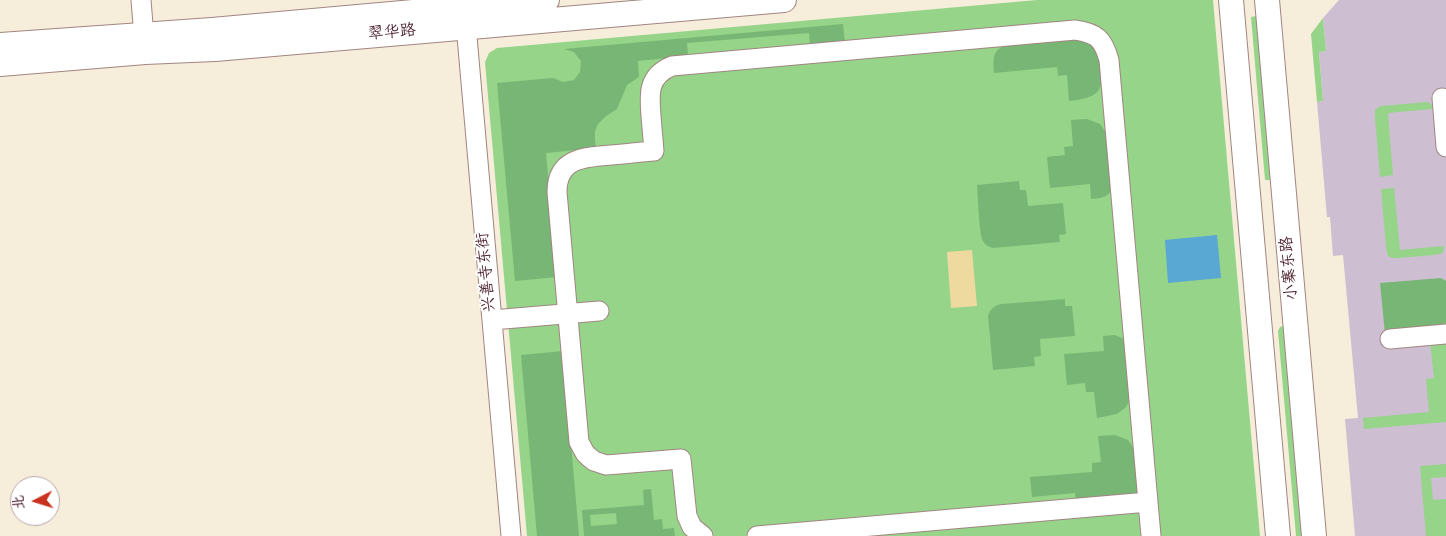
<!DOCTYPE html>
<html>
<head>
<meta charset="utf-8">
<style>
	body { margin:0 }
	#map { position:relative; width:1446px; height:536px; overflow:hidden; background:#f6edda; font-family:"Gochi Hand","LXGW WenKai TC",sans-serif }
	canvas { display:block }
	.north { position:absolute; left:10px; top:476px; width:50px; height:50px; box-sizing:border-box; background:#fff; border:1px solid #b7a5aa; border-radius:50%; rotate:265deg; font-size:14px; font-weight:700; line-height:20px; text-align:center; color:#4a1f2b }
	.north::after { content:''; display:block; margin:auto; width:18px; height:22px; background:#c8321e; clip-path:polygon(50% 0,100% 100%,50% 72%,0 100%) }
</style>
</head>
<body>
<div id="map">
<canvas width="1446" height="536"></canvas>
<div class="north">北</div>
</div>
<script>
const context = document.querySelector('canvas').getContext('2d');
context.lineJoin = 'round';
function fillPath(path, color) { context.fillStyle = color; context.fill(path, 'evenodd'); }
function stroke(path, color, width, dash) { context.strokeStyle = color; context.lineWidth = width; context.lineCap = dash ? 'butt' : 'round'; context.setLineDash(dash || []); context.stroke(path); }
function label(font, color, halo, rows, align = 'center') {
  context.font = font + ' "Gochi Hand","LXGW WenKai TC",sans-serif'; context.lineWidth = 4; context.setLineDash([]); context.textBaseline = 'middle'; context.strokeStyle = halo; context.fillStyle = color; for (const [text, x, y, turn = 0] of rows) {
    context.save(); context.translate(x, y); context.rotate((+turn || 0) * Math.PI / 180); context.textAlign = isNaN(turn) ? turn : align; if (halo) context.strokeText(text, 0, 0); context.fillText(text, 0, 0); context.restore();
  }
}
const industrial = new Path2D(`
	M1339,0H1446V536H1355L1345,419L1358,418L1343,255L1333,256L1330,217H1327L1317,102L1323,101L1319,52L1326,51L1323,18Z`);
const green = new Path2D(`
	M1037,0H1213L1260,536H527L485,62L489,53L497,48Z
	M1257,16L1271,180H1265L1251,17Z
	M1323,18L1326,51L1319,52L1323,101L1317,102L1311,34Z
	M1428,102L1432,105V109L1388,113L1393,175L1380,177L1375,118V110L1380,106Z
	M1394,188L1400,250L1444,246L1443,253L1434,255L1398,258H1392L1388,256L1386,247L1381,189Z
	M1284,326L1287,327L1308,536H1296L1278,331L1280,327Z
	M1446,340V422L1364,429L1363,418L1429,412L1426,379L1434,378L1430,342Z
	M1446,464V477L1431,478L1433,500L1446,499V536H1426L1420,466Z`);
const forest = new Path2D(`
	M843,24L845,43L810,46L809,33L687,43L688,56L638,61L639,77L627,85L617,109L605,117L598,124L595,131V140L596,148L546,153L557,277L515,281L497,83L553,78L563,82L574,80L580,72L581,61L574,52L564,49Z
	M1079,38L1085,39L1099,52C1102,85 1109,97 1069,101L1067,75L1058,76L1057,67L994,73C993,60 992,51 1005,45Z
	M1087,119L1100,124L1107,134L1112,187C1109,198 1101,198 1091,199L1090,184L1050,188L1047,157L1065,155L1064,147L1073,146L1071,120Z
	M1019,181L1020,190H1026L1028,206L1063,203L1066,234L1059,235L1060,242L993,248C989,247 985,245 983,241C979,234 978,196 977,185Z
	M1441,278L1446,281V329L1385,334L1380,283Z
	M1065,299V306H1072L1075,336L1040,339L1041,356L1034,357L1035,366L993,370L988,316C990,309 995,305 1002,304Z
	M1115,335L1122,338L1126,343L1130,397L1129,402L1125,408L1117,414L1097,418L1094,392H1086L1085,383L1067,385L1064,354L1104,351L1103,336Z
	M563,351L579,536H537L521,355Z
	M1115,435L1128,440L1135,450L1140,496L1076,502L1075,493L1032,497L1030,477L1092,472V463L1101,462L1098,436Z
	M651,489L654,520L662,519L663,529L674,528L675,536H584L582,510L644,505L643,490ZM616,513L617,524L591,526L590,515Z`);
const sand = new Path2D(`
	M972,250L977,306L951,308L947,252Z`);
const water = new Path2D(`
	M1217,235L1221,278L1168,283L1165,240Z`);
const minor = new Path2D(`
	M141,0L145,49
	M465,14L511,536
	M1442,98L1446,147
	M492,320L599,311
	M1390,339L1446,334
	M703,536L692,527L687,516L681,459L606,465L594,461L589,457L585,453L579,442L557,192C557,158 584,157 611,155C625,154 640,152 654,151C653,139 652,127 651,116C649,93 648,76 672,66L1075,30C1097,33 1103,39 1109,60L1151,536
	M757,536L1148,502`);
const major = new Path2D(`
	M1231,0L1278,536
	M1267,0L1314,536
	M0,45L212,30L547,0
	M0,64L145,52L215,49L784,0`);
const streetNames = [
	["翠华路",392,34,-5],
	["小寨东路",1291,268,-95],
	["兴善寺东街",488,272,-95]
];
fillPath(industrial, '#cebed2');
fillPath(green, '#96d489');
fillPath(forest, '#78b675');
fillPath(sand, '#eeda9e');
fillPath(water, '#59a7d3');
stroke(minor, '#a08682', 21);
stroke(major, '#a08682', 26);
stroke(minor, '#fff', 19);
stroke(major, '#fff', 24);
label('16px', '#4a1f2b', '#fff', streetNames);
</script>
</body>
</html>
